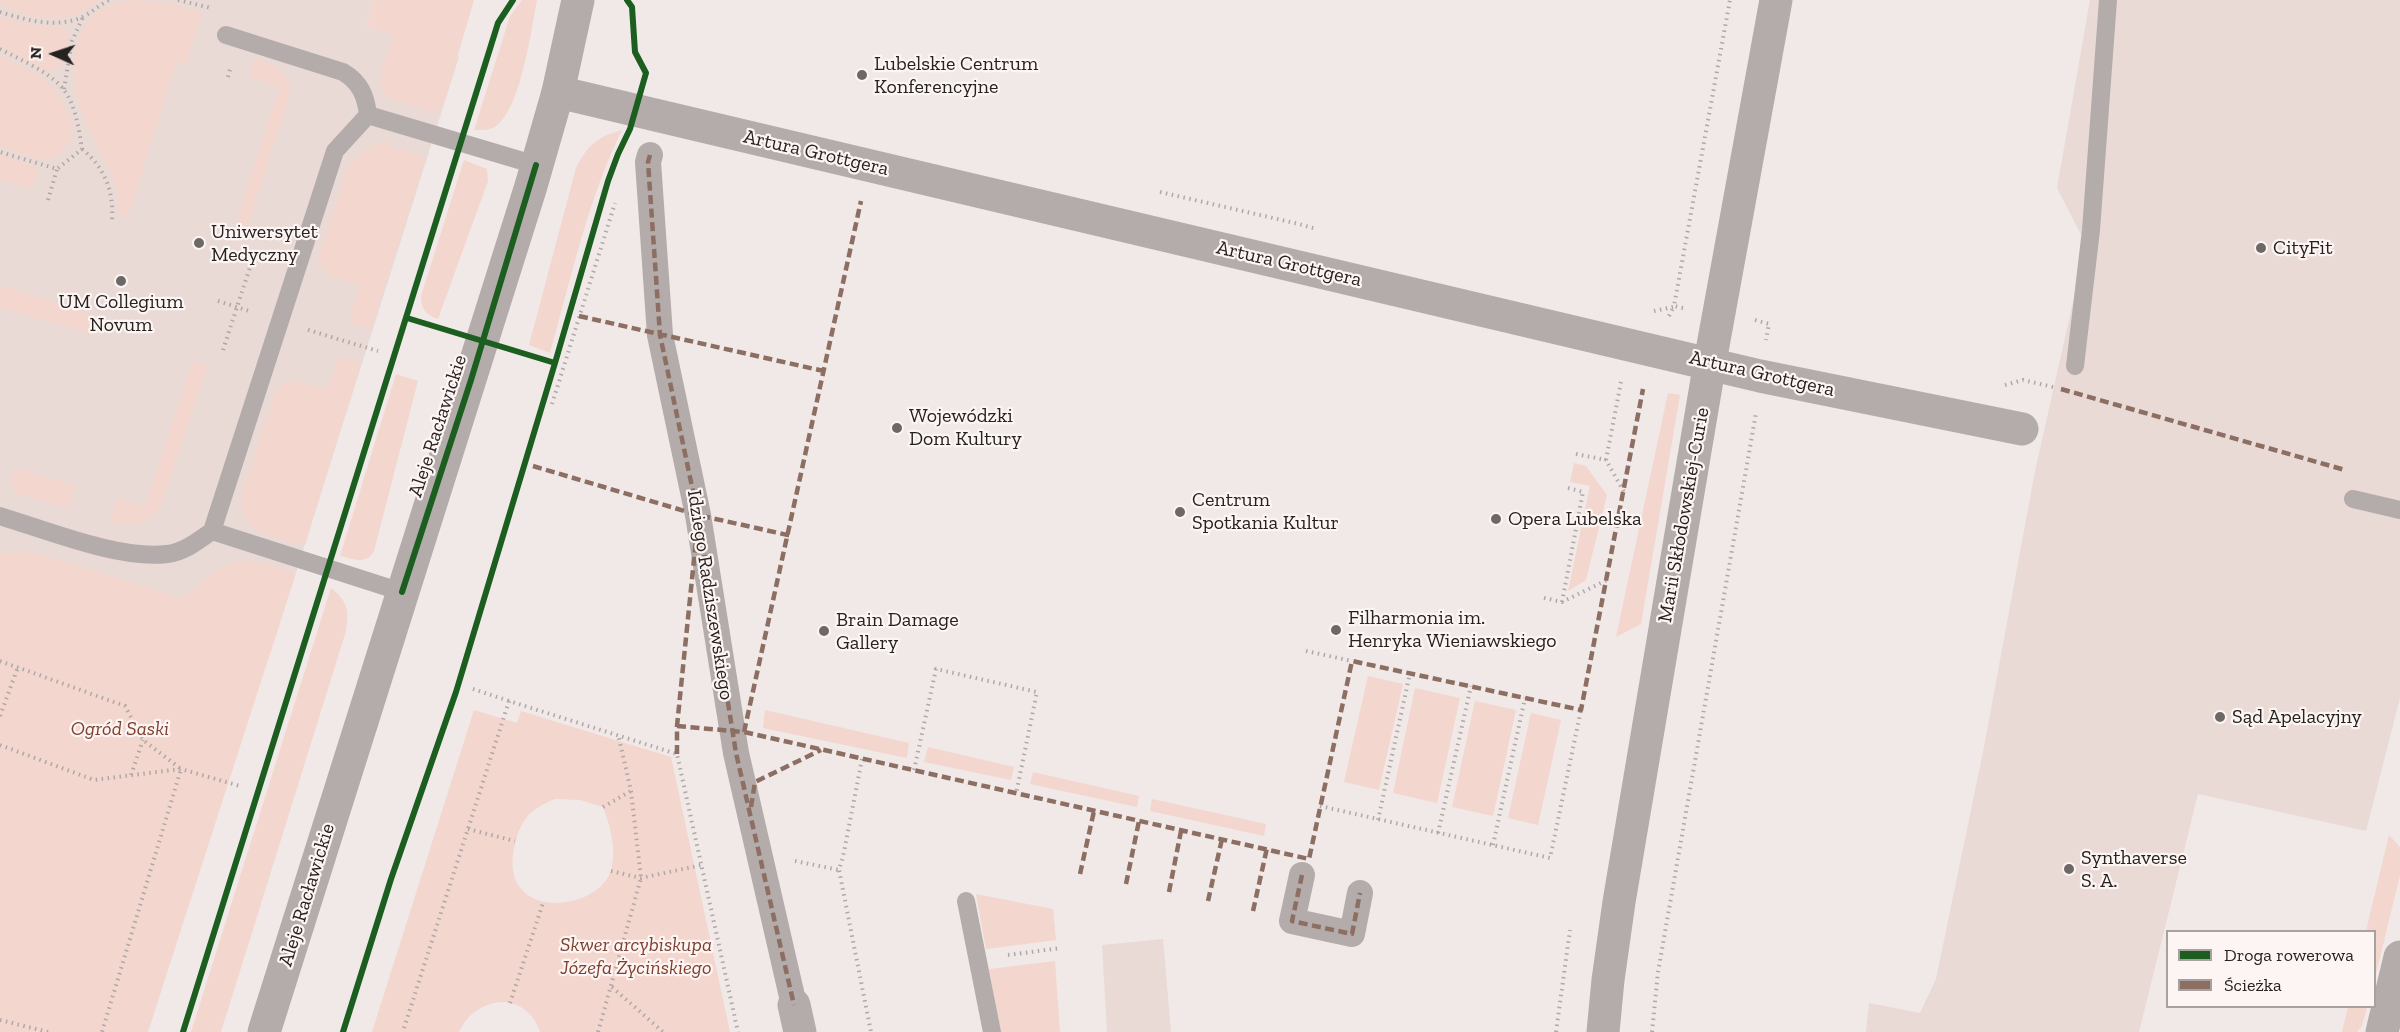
<!DOCTYPE html>
<html>
<head>
<meta charset="utf-8">
<style>
	body { margin:0 }
	#map { position:relative; width:2400px; height:1032px; overflow:hidden; background:#f0e9e7; font-family:"Zilla Slab",serif }
	canvas { display:block }
	.legend { position:absolute; left:2166px; top:930px; width:210px; height:78px; box-sizing:border-box; background:#fdf5f3; border:2px solid #a7a19f; margin:0; padding:8px 10px; list-style:none; font-size:18px; color:#262220 }
	.legend li { display:flex; align-items:center; gap:12px; height:30px }
	.legend b { width:30px; border:2px solid #a7a19f }
	.north { position:absolute; left:24px; top:24px; width:60px; height:60px; -webkit-text-stroke:4px #fdf5f3; paint-order:stroke; rotate:273deg; font-size:16px; font-weight:700; line-height:24px; text-align:center; color:#262220 }
	.north::after { content:''; display:block; margin:auto; width:21px; height:27px; background:#262220; clip-path:polygon(50% 0,100% 100%,50% 72%,0 100%) }
</style>
</head>
<body>
<div id="map">
<canvas width="2400" height="1032"></canvas>
<ul class="legend">
<li><b style="height:8px;background:#1b5e20"></b>Droga rowerowa</li>
<li><b style="height:8px;background:#8d6e63"></b>Ścieżka</li>
</ul>
<div class="north">N</div>
</div>
<script>
const context = document.querySelector('canvas').getContext('2d');
context.lineJoin = 'round';
function fillPath(path, color) { context.fillStyle = color; context.fill(path, 'evenodd'); }
function stroke(path, color, width, dash) { context.strokeStyle = color; context.lineWidth = width; context.lineCap = dash ? 'butt' : 'round'; context.setLineDash(dash || []); context.stroke(path); }
function label(font, color, halo, rows, align = 'center') {
  context.font = font + ' "Zilla Slab",serif'; context.lineWidth = 4.5; context.setLineDash([]); context.textBaseline = 'middle'; context.strokeStyle = halo; context.fillStyle = color; for (const [text, x, y, turn = 0] of rows) {
    context.save(); context.translate(x, y); context.rotate((+turn || 0) * Math.PI / 180); context.textAlign = isNaN(turn) ? turn : align; if (halo) context.strokeText(text, 0, 0); context.fillText(text, 0, 0); context.restore();
  }
}
const built = new Path2D(`
	M0,0H374L366,26L459,57L271,651L0,563Z
	M2090,0H2400V698L2366,831L2198,794L2139,1032H1866L1869,1003L1920,1013L1936,979L1984,747L2035,471L2086,244L2057,188Z
	M1163,939L1171,1032H1107L1102,945Z`);
const green = new Path2D(`
	M0,0H100C91,5 84,12 75,15C51,23 20,17 0,3Z
	M131,0L172,4L202,13L186,64L177,62L127,219L119,216C118,205 118,194 115,184C113,175 107,167 103,159C85,120 62,78 80,35C91,11 106,5 131,0Z
	M374,0H474L442,109L437,108L435,113L388,98C371,83 388,55 393,36L366,26Z
	M522,0H537C531,31 521,108 496,126C489,131 482,130 474,130L510,16Z
	M0,17L38,26L64,27L69,35L64,64L48,73L0,47Z
	M0,56C32,69 60,84 70,119C72,126 73,134 69,141C65,149 59,158 49,159C33,160 15,151 0,146Z
	M256,56C273,65 291,74 290,95L243,240L232,236L279,87L249,77Z
	M622,130C588,199 571,278 550,353L529,345L576,168C588,144 598,137 622,130Z
	M389,140V148L406,150L426,158L371,329L349,322L360,286C340,279 327,280 318,258L347,168C358,153 370,144 389,140Z
	M0,155L39,167L32,189L0,179Z
	M464,160L487,169L488,181L438,319C426,315 421,309 421,296Z
	M0,285L96,316L89,334L0,307Z
	M339,356L361,363L305,545C275,536 238,535 242,495L275,392L285,382L291,380L328,389Z
	M192,361L208,366L159,510C144,527 130,526 109,522L117,499L145,507Z
	M396,374L418,381L374,551C366,565 353,559 340,556Z
	M1668,393L1680,395L1641,624L1616,637Z
	M1574,463L1586,466L1607,495L1586,580L1568,591L1590,486L1570,482Z
	M21,469L76,486L69,509L20,495L13,490L11,482L14,470Z
	M29,551L182,598C202,584 225,557 251,561C266,563 282,569 296,573L148,1032H0V553L5,554Z
	M331,588C348,601 349,611 346,631L221,1032H191Z
	M1368,676L1403,684L1379,790L1344,782Z
	M1415,688L1460,698L1437,803L1393,793Z
	M1475,701L1516,710L1493,816L1452,807Z
	M474,710L517,723L521,711L671,757L730,1032H540C526,990 476,995 459,1032H372ZM555,799L580,800L603,807C610,826 617,849 611,870C599,913 495,923 515,844C521,818 531,809 555,799Z
	M765,710L909,743L907,758L763,728Z
	M1531,713L1561,720L1538,825L1508,818Z
	M928,747L1014,767L1011,780L924,762Z
	M1033,772L1139,796L1137,807L1030,784Z
	M1152,799L1266,824L1264,836L1150,811Z
	M2389,835L2400,847V875L2375,978L2374,932L2366,931Z
	M976,894L1053,909L1056,940L986,949Z
	M1055,961L1060,1032H1001L989,969Z
	M2348,1007H2367L2362,1026L2357,1032H2342Z`);
const path = new Path2D(`
	M178,0L211,8
	M0,12C26,20 54,28 80,18C90,14 99,5 109,0
	M0,49C19,59 52,73 64,90C76,106 79,130 82,149L57,169L0,152
	M228,77L230,69
	M64,89L72,41L83,17
	M82,149C105,168 114,191 112,221
	M1160,192L1299,224L1316,229
	M48,200L57,169
	M218,301L252,312
	M1683,308L1674,306L1730,0
	M1654,311L1673,307
	M1669,316L1674,306
	M1755,320L1769,324L1766,340
	M308,330L378,351
	M223,350L253,258
	M1621,382L1606,460L1624,492
	M2005,385L2023,380L2053,387
	M552,404L615,203
	M1576,454L1606,460
	M1544,598L1562,602L1607,580
	M1562,602L1583,492L1568,488
	M1306,651L1352,661
	M0,661L125,706L143,740L181,769L102,1032
	M473,689L509,701
	M0,716L18,667
	M0,745L94,780L181,769L240,786
	M862,759L843,857L839,870L871,1032
	M914,770L936,669L1037,692L1016,794
	M131,775L143,740
	M1320,806L1550,858L1581,710
	M603,807L631,791
	M1378,820L1410,673
	M468,829L515,841
	M1438,833L1471,686
	M1493,845L1525,698
	M795,861L839,870
	M611,871L641,878L702,865
	M1008,955L1061,948
	M612,987L663,1032
	M510,1003L543,903
	M0,1020L48,1032
	M404,1028L509,701L677,754L738,1032
	M598,1032L641,878L631,791L618,734
	M1556,1032L1570,930
	M1652,1032L1658,972L1756,413`);
const service = new Path2D(`
	M226,35L343,72C360,82 366,96 368,115
	M2075,366L2091,230L2108,0
	M2353,499L2400,510
	M0,516C46,530 120,560 167,554C184,552 198,541 212,531
	M402,592L212,531L335,151L368,115L536,165
	M966,901L992,1032`);
const pedestrian = new Path2D(`
	M650,155L648,162L660,335L698,515L736,753L794,1005
	M1302,875L1292,921L1352,934L1360,893`);
const minor = new Path2D(`
	M558,92L1760,376L2022,429
	M794,1005L800,1032
	M1603,1032L1608,980L1619,902L1710,362L1776,0
	M2382,1032L2400,957`);
const tertiary = new Path2D(`
	M264,1032L531,186L558,92L578,0`);
const quiet = new Path2D(`
	M650,155L648,162L660,335L698,515L736,753L794,1005
	M579,316L828,372
	M2061,389L2345,470
	M533,466L698,515L792,536
	M677,726L744,732L1309,859L1352,661L1581,710L1643,389
	M744,732L861,201
	M677,754V726L697,530
	M751,807L755,782L821,750
	M1080,874L1094,811
	M1302,875L1292,921L1352,934L1360,893
	M1126,884L1139,821
	M1169,892L1181,831
	M1208,901L1222,839
	M1253,911L1267,848`);
const cycleway = new Path2D(`
	M407,318L555,363L608,181L618,154L630,129L646,73L635,52L632,7L627,0
	M402,592L471,380L536,165
	M183,1032L498,23L513,0
	M343,1032L391,879L456,692L555,363`);
const markers = [
	[862,75,6,"#6d6866"],
	[199,243,6,"#6d6866"],
	[2261,248,6,"#6d6866"],
	[121,281,6,"#6d6866"],
	[897,428,6,"#6d6866"],
	[1180,512,6,"#6d6866"],
	[1496,519,6,"#6d6866"],
	[1336,630,6,"#6d6866"],
	[824,631,6,"#6d6866"],
	[2220,717,6,"#6d6866"],
	[2069,869,6,"#6d6866"]
];
const poiNames = [
	["Lubelskie Centrum",874,64],
	["Konferencyjne",874,87],
	["Uniwersytet",211,232],
	["Medyczny",211,255],
	["CityFit",2273,248],
	["UM Collegium",121,302,"center"],
	["Novum",121,325,"center"],
	["Wojewódzki",909,416],
	["Dom Kultury",909,439],
	["Centrum",1192,500],
	["Spotkania Kultur",1192,523],
	["Opera Lubelska",1508,519],
	["Filharmonia im.",1348,618],
	["Henryka Wieniawskiego",1348,641],
	["Brain Damage",836,620],
	["Gallery",836,643],
	["Sąd Apelacyjny",2232,717],
	["Synthaverse",2081,858],
	["S. A.",2081,881]
];
const streetNames = [
	["Artura Grottgera",816,153,13],
	["Artura Grottgera",1289,264,13],
	["Artura Grottgera",1762,374,13],
	["Aleje Racławickie",438,426,-72],
	["Marii Skłodowskiej-Curie",1684,515,-80],
	["Idziego Radziszewskiego",710,595,81],
	["Aleje Racławickie",307,895,-73]
];
const parkNames = [
	["Ogród Saski",120,729],
	["Skwer arcybiskupa",636,945],
	["Józefa Życińskiego",636,968]
];
fillPath(built, '#e9dad6');
fillPath(green, '#f3d6ce');
stroke(path, '#afa8a6', 4, [1.5, 4.5]);
stroke(service, '#b3acaa', 18);
stroke(pedestrian, '#b3acaa', 26);
stroke(minor, '#b3acaa', 33);
stroke(tertiary, '#b3acaa', 33);
stroke(quiet, '#8d6e63', 4.5, [9, 4.5]);
stroke(cycleway, '#1b5e20', 6);
for (const [x, y, r, color] of markers) { const dot = new Path2D(); dot.arc(x, y, r, 0, 2 * Math.PI); context.fillStyle = color; context.fill(dot); stroke(dot, '#fdf5f3', 2); }
label('20px', '#262220', '#fdf5f3', poiNames, 'left');
label('20px', '#262220', '#fdf5f3', streetNames);
label('italic 20px', '#7e3f2e', '#fdf5f3', parkNames);
</script>
</body>
</html>
